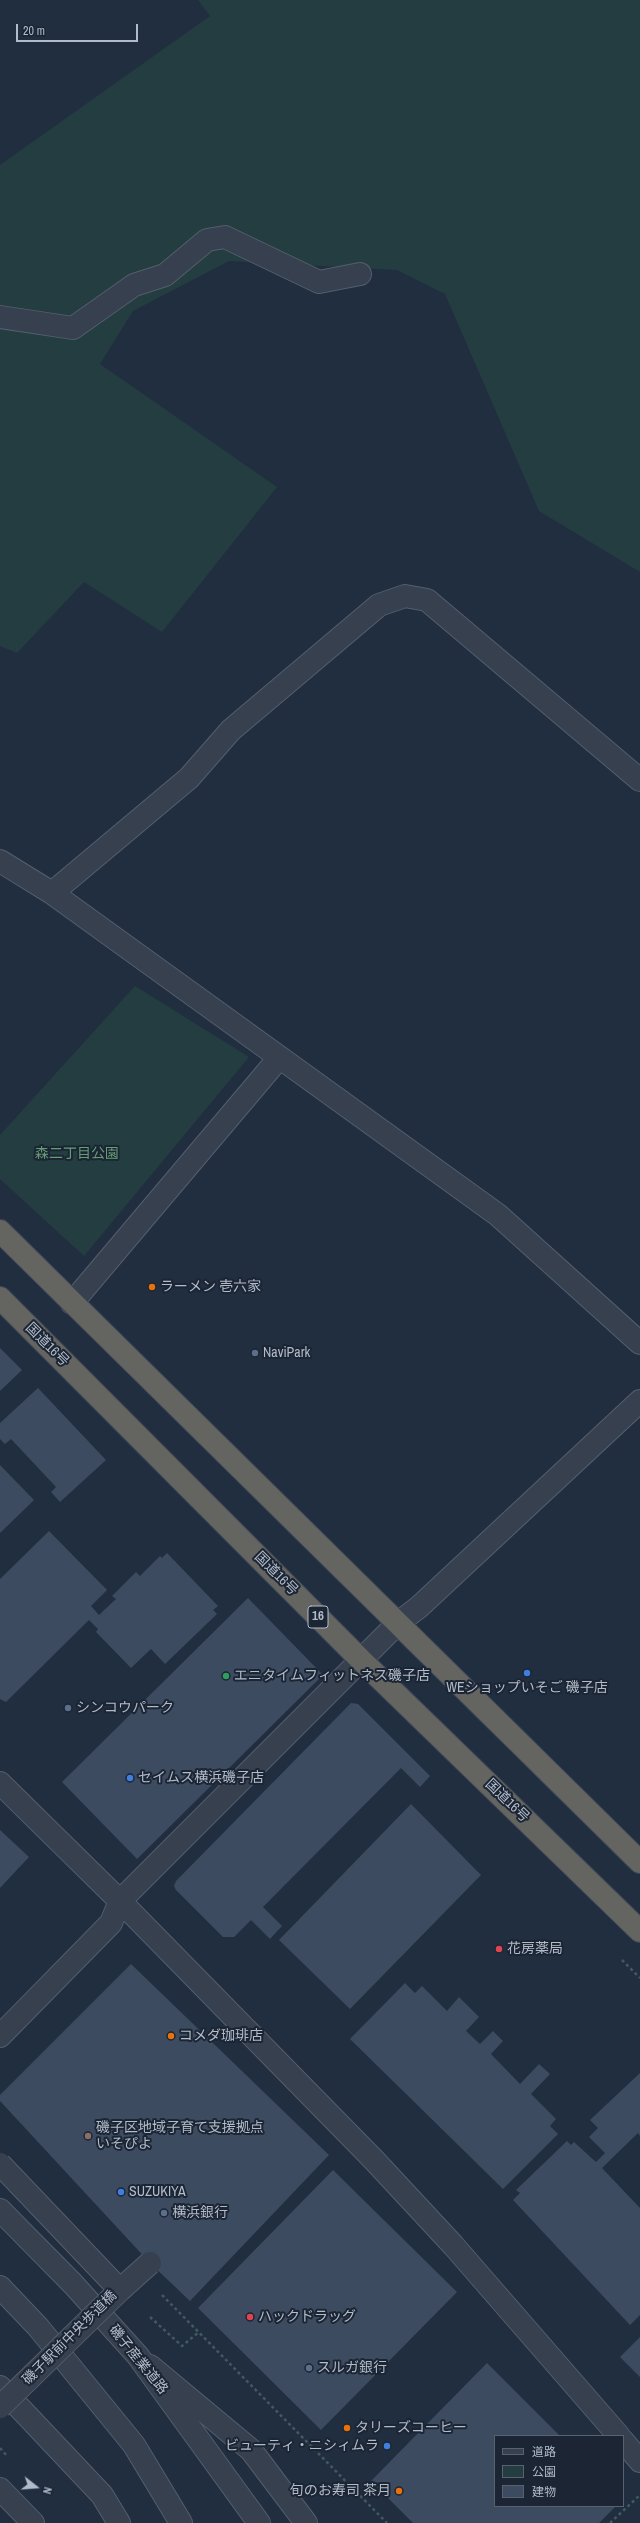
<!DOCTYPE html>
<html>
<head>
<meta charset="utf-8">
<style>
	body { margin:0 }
	#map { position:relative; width:640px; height:2523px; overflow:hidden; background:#212e40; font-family:"Archivo Narrow","Noto Sans JP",sans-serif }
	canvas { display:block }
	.legend { position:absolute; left:494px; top:2435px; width:130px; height:72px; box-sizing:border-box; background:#1b2534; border:1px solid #576170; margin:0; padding:5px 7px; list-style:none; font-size:12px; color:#b1bbca }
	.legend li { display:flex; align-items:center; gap:8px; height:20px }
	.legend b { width:20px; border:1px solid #576170 }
	.north { position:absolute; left:16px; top:2467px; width:40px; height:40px; -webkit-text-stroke:3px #1b2534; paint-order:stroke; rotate:107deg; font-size:11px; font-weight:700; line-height:16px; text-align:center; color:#b1bbca }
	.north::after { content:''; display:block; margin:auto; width:14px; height:18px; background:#b1bbca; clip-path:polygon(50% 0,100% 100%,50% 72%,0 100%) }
	.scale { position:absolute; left:16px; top:24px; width:122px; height:18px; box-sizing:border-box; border:2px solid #b1bbca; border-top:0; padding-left:5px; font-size:12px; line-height:14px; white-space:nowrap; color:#b1bbca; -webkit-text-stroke:3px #1b2534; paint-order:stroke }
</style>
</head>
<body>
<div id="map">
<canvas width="640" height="2523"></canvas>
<ul class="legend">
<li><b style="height:5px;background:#36404f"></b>道路</li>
<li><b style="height:11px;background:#233d40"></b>公園</li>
<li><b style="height:11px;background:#3d4b60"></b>建物</li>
</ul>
<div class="north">N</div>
<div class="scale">20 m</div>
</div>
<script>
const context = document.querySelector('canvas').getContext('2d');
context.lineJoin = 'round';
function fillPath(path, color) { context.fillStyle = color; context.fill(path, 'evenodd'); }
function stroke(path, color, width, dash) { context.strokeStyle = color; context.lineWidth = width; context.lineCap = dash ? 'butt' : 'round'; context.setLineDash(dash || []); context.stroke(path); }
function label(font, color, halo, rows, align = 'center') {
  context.font = font + ' "Archivo Narrow","Noto Sans JP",sans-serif'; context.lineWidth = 4; context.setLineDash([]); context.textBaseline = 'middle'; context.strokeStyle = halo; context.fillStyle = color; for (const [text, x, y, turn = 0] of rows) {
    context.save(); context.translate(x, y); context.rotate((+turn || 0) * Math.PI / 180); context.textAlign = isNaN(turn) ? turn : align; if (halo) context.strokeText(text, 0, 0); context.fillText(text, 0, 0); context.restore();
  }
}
const green = new Path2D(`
	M198,0H640V572L539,511L445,294L397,270L229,261L133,311L100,364L277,487L162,632L84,582L17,653L0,646V165L210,16Z
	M135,986L249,1057L84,1256L0,1179V1135Z`);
const building = new Path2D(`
	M0,1348L22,1370L0,1391Z
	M38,1388L106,1460L60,1502L51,1492L56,1487L11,1439L5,1444L0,1439V1423Z
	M0,1465L34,1500L0,1533Z
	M49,1531L107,1590L91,1606L99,1615L116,1599L112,1596L136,1572L140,1576L160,1556L162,1558L167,1553L218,1606L213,1610L217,1614L165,1664L151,1649L131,1668L96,1632L98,1629L89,1620L6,1702L0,1699V1579Z
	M248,1598L323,1675L137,1859L62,1782Z
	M351,1703L358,1704L430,1776L420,1787L401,1768L263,1907L282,1926L270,1939L251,1920L234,1937H223L176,1890L174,1886L176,1881Z
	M411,1804L481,1875L350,2009L279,1940Z
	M0,1830L29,1857L0,1888Z
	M131,1964L329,2155L190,2301L150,2263L0,2101V2095Z
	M405,1983L415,1993L422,1986L447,2011L459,1997L479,2017L466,2031L480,2044L493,2031L503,2041L491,2054L520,2084L539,2064L550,2074L531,2094L556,2119L550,2126L558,2134L503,2189L350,2039Z
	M640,2073V2136L638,2133L602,2168L640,2208V2315L630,2325L513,2200L520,2193L516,2190L567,2141L571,2145L574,2142L596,2162L605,2153L589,2137L598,2128L590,2120Z
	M333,2170L457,2292L321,2430L198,2308Z
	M640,2337V2377L620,2357Z
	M487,2363L560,2436H495V2506H616L599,2523H413L371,2481Z`);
const path = new Path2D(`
	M622,1960L640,1978
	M162,2295L387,2523
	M150,2317L182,2346L199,2332
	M0,2448L8,2457
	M610,2523L640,2495`);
const service = new Path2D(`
	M0,317L73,328L134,285L165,275L207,240L225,237L319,282L360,274
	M72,1303L279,1058
	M0,2387L102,2495L119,2523
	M0,2489L33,2523`);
const minor = new Path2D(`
	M0,861L52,893L498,1215L640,1343
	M52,893L189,778L231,730L379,605L405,596L427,600L640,780
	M0,1783L120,1901L374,2160L453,2245L619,2436
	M0,2036L111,1923L120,1901L398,1623L419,1607L640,1401
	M150,2366L251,2450L306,2523
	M623,2441L640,2461`);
const tertiary = new Path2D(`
	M0,2210L73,2284L138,2356L259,2523
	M0,2287L38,2327L134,2445L181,2523`);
const trunk = new Path2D(`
	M0,1231L640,1862
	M0,1298L362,1661L640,1931`);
const pedestrianBridge = new Path2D(`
	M0,2164L120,2290L0,2407
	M120,2290L150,2263`);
const markers = [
	[152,1287,4,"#e8710a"],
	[255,1353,4,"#5c6f8a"],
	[527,1673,4,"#3f7fe0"],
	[226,1676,4,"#2e9e5b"],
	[68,1708,4,"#5c6f8a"],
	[130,1778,4,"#3f7fe0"],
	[499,1949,4,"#e0444e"],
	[171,2036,4,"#e8710a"],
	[88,2136,4,"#8d6e63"],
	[121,2192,4,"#3f7fe0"],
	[164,2213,4,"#5c6f8a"],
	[250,2317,4,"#e0444e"],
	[309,2368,4,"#5c6f8a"],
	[347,2428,4,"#e8710a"],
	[387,2446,4,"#3f7fe0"],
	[399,2491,4,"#e8710a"]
];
const shields = [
	[318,1617,20]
];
const shieldNames = [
	["16",318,1617]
];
const parkNames = [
	["森二丁目公園",77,1154]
];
const poiNames = [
	["ラーメン 壱六家",160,1287],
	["NaviPark",263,1353],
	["エニタイムフィットネス磯子店",234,1676],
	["WEショップいそご 磯子店",527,1688,"center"],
	["シンコウパーク",76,1708],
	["セイムス横浜磯子店",138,1778],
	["花房薬局",507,1949],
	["コメダ珈琲店",179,2036],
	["磯子区地域子育て支援拠点",96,2128],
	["いそぴよ",96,2144],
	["SUZUKIYA",129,2192],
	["横浜銀行",172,2213],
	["ハックドラッグ",258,2317],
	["スルガ銀行",317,2368],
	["タリーズコーヒー",355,2428],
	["ビューティ・ニシィムラ",379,2446,"right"],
	["旬のお寿司 茶月",391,2491,"right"]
];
const streetNames = [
	["国道16号",47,1345,45],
	["国道16号",276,1574,45],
	["国道16号",507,1801,44],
	["磯子駅前中央歩道橋",70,2338,-45],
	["磯子産業道路",138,2360,51]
];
fillPath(green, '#233d40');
fillPath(building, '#3d4b60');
stroke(service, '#545e6d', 24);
stroke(minor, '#545e6d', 24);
stroke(tertiary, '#545e6d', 24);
stroke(trunk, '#3e4857', 24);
stroke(path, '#415a5d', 2.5, [3, 3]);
stroke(service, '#36404f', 22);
stroke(minor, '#36404f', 22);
stroke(tertiary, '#36404f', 22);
stroke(trunk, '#646460', 22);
stroke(pedestrianBridge, '#545e6d', 24, []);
stroke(pedestrianBridge, '#36404f', 22);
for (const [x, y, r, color] of markers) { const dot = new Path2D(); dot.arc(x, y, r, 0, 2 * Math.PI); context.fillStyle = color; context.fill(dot); stroke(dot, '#1b2534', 1.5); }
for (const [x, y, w] of shields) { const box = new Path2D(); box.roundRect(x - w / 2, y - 11, w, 22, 3); context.fillStyle = '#1b2534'; context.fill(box); stroke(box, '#b1bbca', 1); }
label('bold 13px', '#b1bbca', null, shieldNames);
label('14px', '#669e74', '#1b2534', parkNames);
label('14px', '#b1bbca', '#1b2534', poiNames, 'left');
label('14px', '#b1bbca', '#1b2534', streetNames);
</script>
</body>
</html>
